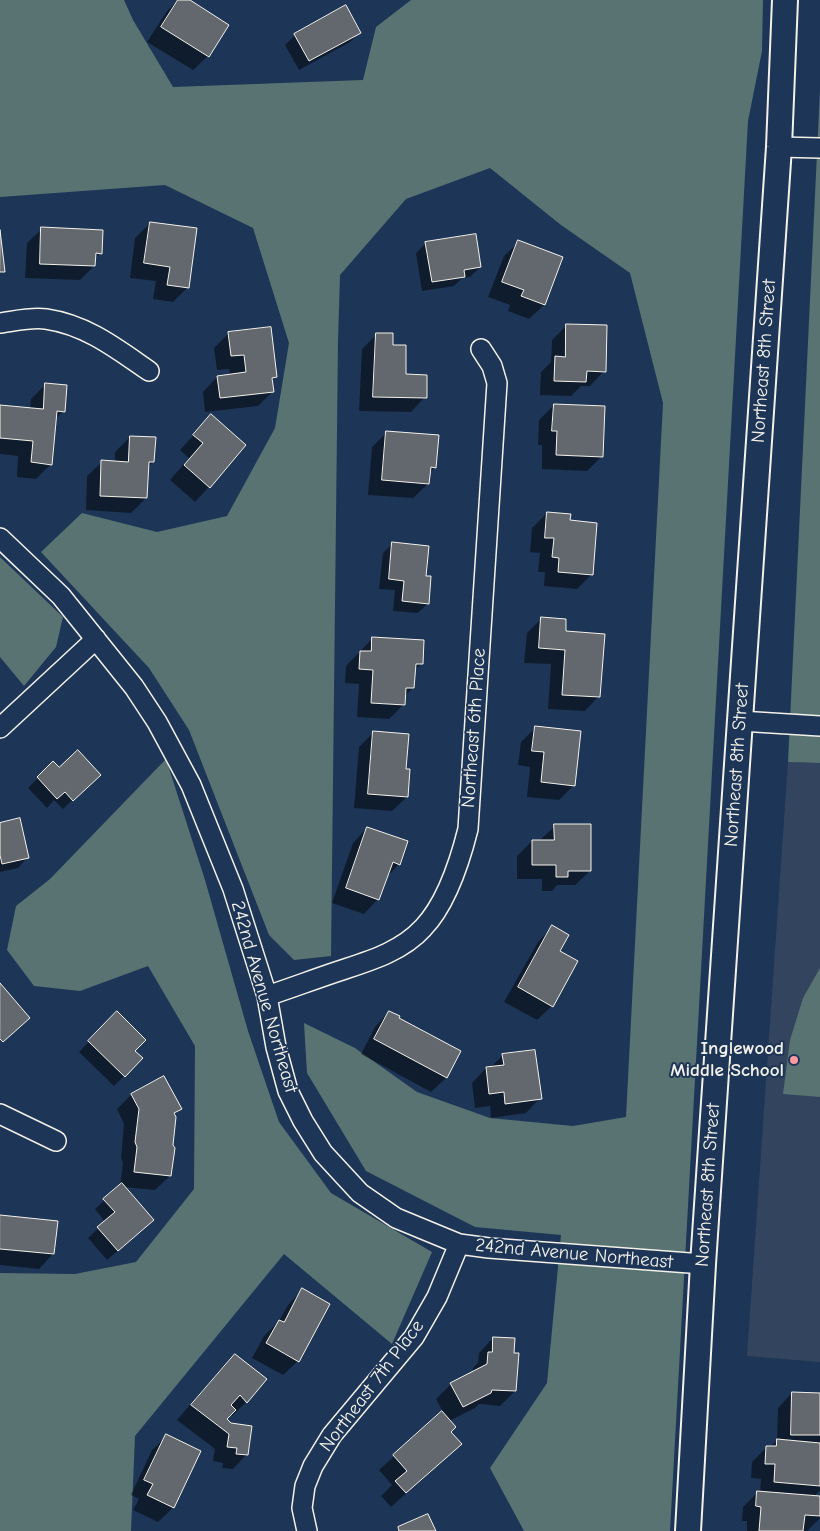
<!DOCTYPE html>
<html>
<head>
<meta charset="utf-8">
<style>
	body { margin:0 }
	canvas { display:block; background:#1d3557 }
</style>
</head>
<body>
<canvas width="820" height="1531"></canvas>
<script>
const context = document.querySelector('canvas').getContext('2d');
context.lineJoin = 'round';
function fillPath(path, color) { context.fillStyle = color; context.fill(path, 'evenodd'); }
function stroke(path, color, width, dash) { context.strokeStyle = color; context.lineWidth = width; context.lineCap = dash ? 'butt' : 'round'; context.setLineDash(dash || []); context.stroke(path); }
function label(font, color, halo, rows, align = 'center') {
  context.font = font + ' "Comic Neue",sans-serif'; context.lineWidth = 4; context.setLineDash([]); context.textBaseline = 'middle'; context.strokeStyle = halo; context.fillStyle = color; for (const [text, x, y, turn = 0] of rows) {
    context.save(); context.translate(x, y); context.rotate((+turn || 0) * Math.PI / 180); context.textAlign = isNaN(turn) ? turn : align; if (halo) context.strokeText(text, 0, 0); context.fillText(text, 0, 0); context.restore();
  }
}
const built = new Path2D(`
	M788,762L820,763V1362L747,1356Z`);
const green = new Path2D(`
	M0,0H124L133,20L173,87L363,80L376,27L411,0H763L762,51L748,121L670,1531H524L490,1468L547,1383L561,1235L475,1227L366,1171L307,1073L304,1023L355,1048L417,1092L490,1118L573,1126L626,1117L663,403L630,273L561,225L490,168L406,199L340,275L338,341L331,956L294,960L269,935L189,730L149,668L41,552L82,513L157,532L227,516L275,428L289,343L253,228L165,185L0,197Z
	M820,90V763L788,762Z
	M0,557L63,617L56,647L24,686L0,657Z
	M166,759L205,880L248,1031L279,1122L331,1193L432,1252L392,1344L284,1254L135,1436L131,1531H0V1273L75,1274L136,1262L194,1189L195,1046L148,966L80,991L34,986L7,950L16,906L50,879Z
	M820,968V1097L783,1094L790,1040L803,998Z`);
const shadow = new Path2D(`
	M178,0H188L208,56L193,70L147,42L167,11Z
	M360,32L350,42L299,70L285,45L295,35Z
	M150,223L188,287L173,302L153,299L156,281L130,278L135,238Z
	M42,229L100,253L94,259V266L80,280L25,278L27,243Z
	M519,242L544,305L529,319L508,311L510,305L488,297L504,256Z
	M426,243L480,267L470,277L462,278L454,286L422,291L416,253Z
	M566,326L604,371L590,386H581L571,396L540,395L541,372L551,362L552,340Z
	M229,333L275,377L272,381L273,391L258,406L205,412L203,392L217,377L230,375L229,369L217,370L214,348Z
	M377,334L392,346L404,376L425,397L411,412L359,411L362,349Z
	M46,384L63,411L55,420L51,464L36,479L17,477L18,456L0,454V406L30,409L31,399Z
	M554,405L601,457L587,471L542,469V445H538L539,420Z
	M211,416L209,487L195,502L170,480L189,458L180,450Z
	M387,432L435,467L429,474L428,484L413,498L368,495L372,447Z
	M130,437L153,462L148,467L146,498L131,513L86,510L87,476L102,462H115V452Z
	M547,513L569,522L592,574L577,589L544,586L545,572H538L540,553L530,552L532,528Z
	M393,543L425,577L427,604L418,613L393,611L395,590L379,589L383,553Z
	M541,619L564,633L599,696L585,711L548,709L551,664L524,663L527,633Z
	M373,638L421,664L414,671L413,688L404,697V704L389,719L357,717L359,684L345,683L346,666Z
	M536,727L574,785L559,800L527,797L530,767L518,765L521,742Z
	M374,732L405,770L407,797L392,811L354,808L359,747Z
	M53,763L59,769L89,784L63,809L54,800L47,808L28,788Z
	M0,824L27,858L18,868L0,872Z
	M555,826L590,871L575,885H557L552,891H542V879H517V856L532,841L540,840Z
	M367,828L399,864L386,878L378,899L364,914L332,903L353,843Z
	M552,927L558,952L552,1006L537,1020L504,1002L538,942Z
	M389,1012L397,1019L459,1052L446,1078L431,1092L361,1054L375,1027Z
	M117,1013L133,1051L141,1059L114,1086L79,1052Z
	M503,1055L540,1098L526,1113L491,1118L490,1106L475,1108L472,1083L486,1068H490Z
	M131,1095L180,1109L174,1115L170,1176L155,1190L123,1187L142,1230L107,1260L88,1238L105,1222L95,1209L120,1186L123,1163L121,1158L124,1124L117,1109Z
	M0,1216L53,1254L39,1269L0,1265Z
	M302,1290L298,1361L283,1375L252,1358L264,1336L279,1321L288,1305Z
	M493,1338L515,1391L500,1406L479,1404L475,1408L449,1421L450,1432L446,1458L391,1507L381,1496L392,1485L379,1470L443,1412L436,1399L451,1384L473,1373V1368L478,1363L479,1353Z
	M235,1356L246,1402L232,1416L230,1414L225,1419L247,1454L233,1469L222,1468L223,1463L213,1461L215,1449L177,1420L220,1370Z
	M792,1393L820,1394V1490L814,1497H820V1518L807,1531H747V1521H742L743,1507L758,1492L760,1493L761,1479L751,1478L752,1462L767,1447H770L777,1440L778,1408Z
	M167,1436L200,1452L173,1508L158,1522L133,1510L139,1499L131,1495L152,1450Z`);
const building = new Path2D(`
	M178,0H190L229,25L209,57L161,27Z
	M346,5L361,33L309,61L294,34Z
	M150,222L197,228L189,288L167,285L170,267L144,263Z
	M41,227L103,230L102,254L96,253L95,266L40,264Z
	M0,230L5,272H0Z
	M476,234L481,267L464,270L465,277L432,282L425,242Z
	M518,240L563,257L545,305L521,296L524,290L502,282Z
	M566,324L607,325L606,372L587,371L586,382L554,381L555,356L565,357Z
	M271,327L277,377L272,378L274,392L220,398L217,376L246,372L244,355L231,356L228,332Z
	M376,333H393V345H406V374L427,375V398L373,397Z
	M45,383L67,385L65,412L57,411L52,465L31,462L33,441L0,438V405L43,409Z
	M554,404L605,406L603,457L556,455L557,431H552Z
	M211,414L246,445L210,488L184,465L203,443L193,435Z
	M386,431L439,435L436,468L431,467L429,484L382,480Z
	M130,436L156,437L154,462H149L147,498L100,496L101,460L128,462Z
	M547,512L571,514L570,520L597,523L593,575L558,572L559,558L552,557L554,538H545Z
	M392,542L429,546L426,576H431L429,604L402,601L404,581L389,579Z
	M541,617L566,619V631L605,634L600,697L562,695L565,650L539,648Z
	M372,637L424,640L423,664H416L414,688H406L405,705L371,703L373,670L359,669L360,651H371Z
	M535,726L581,731L575,786L541,782L544,752L532,751Z
	M373,731L409,734L406,769H410L408,797L368,794Z
	M78,750L101,775L73,801L65,792L57,799L37,777L53,761L59,767Z
	M20,818L29,858L2,864L0,855V823Z
	M554,824H591V871H568V877H556V865H532V840H554Z
	M367,827L408,841L400,865L393,862L379,900L346,888Z
	M552,925L569,935L560,951L578,961L553,1007L518,987Z
	M0,983L30,1018L3,1042L0,1039Z
	M117,1011L146,1040L135,1051L143,1058L125,1077L88,1041Z
	M389,1011L400,1016L399,1018L461,1051L447,1078L374,1039Z
	M535,1050L542,1099L505,1104L504,1092L489,1094L486,1067L504,1065L502,1054Z
	M164,1076L182,1109L174,1113L176,1117L173,1145L175,1148L171,1176L134,1172L137,1147L135,1142L139,1109L131,1094Z
	M122,1183L154,1220L118,1251L97,1227L115,1212L103,1199Z
	M0,1215L58,1221L54,1254L0,1249Z
	M302,1288L330,1304L299,1362L266,1343L279,1320L284,1322Z
	M493,1337L515,1338L514,1353H519L516,1391L492,1390L491,1393L463,1407L450,1383L487,1364L488,1352H492Z
	M235,1354L267,1379L247,1403L240,1395L231,1405L236,1410L227,1419L231,1423L252,1426L248,1455L236,1454L237,1448L227,1447L229,1434L191,1405Z
	M792,1392L820,1393V1435H791Z
	M442,1411L456,1427L451,1432L462,1444L406,1493L395,1481L407,1471L393,1455Z
	M166,1434L201,1451L174,1508L147,1495L153,1484L144,1480Z
	M777,1439L820,1443V1486L774,1482L775,1464H765L766,1446H776Z
	M757,1491L820,1496V1516L805,1515L803,1531H759L761,1507L756,1506Z
	M428,1514L436,1531H399L398,1527Z`);
const minor = new Path2D(`
	M779,147L820,148
	M0,323C15,321 31,317 46,319C87,325 117,349 149,371
	M0,538L61,596L134,687L157,722L191,785L233,889L267,996L276,1047L288,1091L303,1121L323,1153L360,1193L396,1218L459,1244L489,1248L703,1264
	M740,721L820,726
	M0,728L96,639
	M267,996C291,988 315,979 339,971C369,961 401,952 423,928C446,904 460,861 468,829L497,383L492,366L481,349
	M0,1114L56,1141
	M307,1531L302,1508L305,1486L313,1466L332,1435L414,1337L437,1297L459,1244`);
const tertiary = new Path2D(`
	M688,1531L703,1264L779,147L785,0`);
const markers = [
	[794,1060,5,"#ff9aa2"]
];
const streetNames = [
	["Northeast 8th Street",764,361,-86],
	["Northeast 6th Place",474,728,-86],
	["Northeast 8th Street",737,765,-86],
	["242nd Avenue Northeast",264,997,74],
	["Northeast 8th Street",708,1185,-86],
	["242nd Avenue Northeast",574,1254,5],
	["Northeast 7th Place",372,1386,-53]
];
const poiNames = [
	["Inglewood",784,1049],
	["Middle School",784,1071]
];
fillPath(built, '#32445e');
fillPath(green, '#587371');
fillPath(shadow, '#0007');
fillPath(building, '#63686e');
stroke(building, '#f4f1e8', 1);
stroke(minor, '#f4f1e8', 22);
stroke(tertiary, '#f4f1e8', 28);
stroke(minor, '#1d3557', 19);
stroke(tertiary, '#1d3557', 24);
for (const [x, y, r, color] of markers) { const dot = new Path2D(); dot.arc(x, y, r, 0, 2 * Math.PI); context.fillStyle = color; context.fill(dot); stroke(dot, '#1d3557', 2); }
label('19px', '#f4f1e8', '#1d3557', streetNames);
label('bold 19px', '#f4f1e8', '#1d3557', poiNames, 'right');
</script>
</body>
</html>
